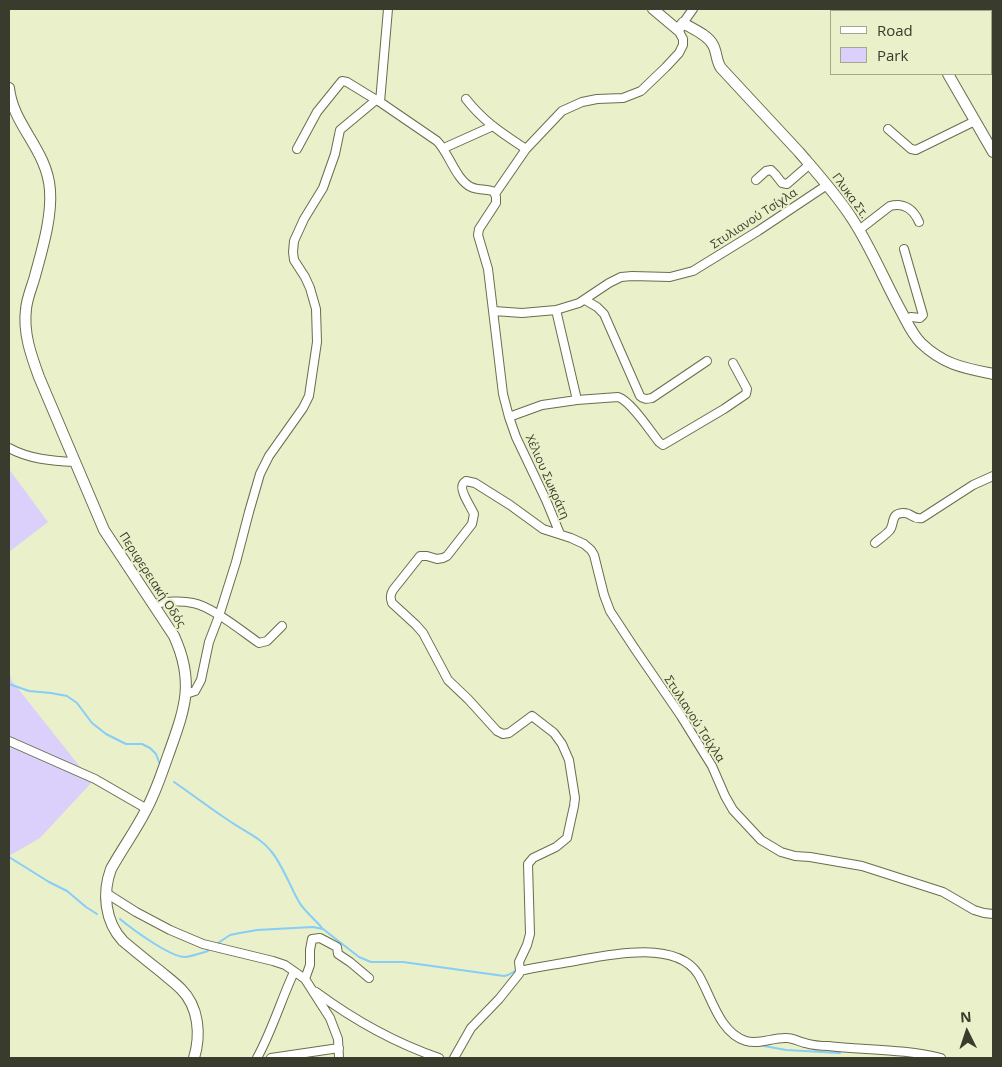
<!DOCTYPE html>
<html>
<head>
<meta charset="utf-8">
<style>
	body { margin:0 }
	#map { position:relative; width:1002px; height:1067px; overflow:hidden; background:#e9f0ca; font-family:"Open Sans",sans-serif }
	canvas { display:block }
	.frame { position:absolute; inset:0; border:10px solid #393b2c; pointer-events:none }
	.legend { position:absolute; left:830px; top:10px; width:162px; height:65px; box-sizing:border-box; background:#e9f0ca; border:1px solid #a3a88b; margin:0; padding:6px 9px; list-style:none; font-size:15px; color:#393b2c }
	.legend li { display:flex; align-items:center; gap:10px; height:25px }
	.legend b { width:25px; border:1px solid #a3a88b }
	.north { position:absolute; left:942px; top:1007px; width:50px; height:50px; -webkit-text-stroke:4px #e9f0ca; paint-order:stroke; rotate:356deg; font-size:14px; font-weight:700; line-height:20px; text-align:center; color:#393b2c }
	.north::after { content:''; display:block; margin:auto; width:18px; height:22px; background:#393b2c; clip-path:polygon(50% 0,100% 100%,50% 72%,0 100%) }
</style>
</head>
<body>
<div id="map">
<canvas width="1002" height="1067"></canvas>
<div class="frame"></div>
<ul class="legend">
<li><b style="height:6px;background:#fff"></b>Road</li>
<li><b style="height:14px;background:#dad0fb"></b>Park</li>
</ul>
<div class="north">N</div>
</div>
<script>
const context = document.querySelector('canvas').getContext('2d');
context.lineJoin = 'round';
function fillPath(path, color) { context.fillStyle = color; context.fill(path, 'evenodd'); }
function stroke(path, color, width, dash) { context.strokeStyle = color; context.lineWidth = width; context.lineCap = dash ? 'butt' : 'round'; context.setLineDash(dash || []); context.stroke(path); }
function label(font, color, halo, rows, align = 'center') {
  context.font = font + ' "Open Sans",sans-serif'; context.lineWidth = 4; context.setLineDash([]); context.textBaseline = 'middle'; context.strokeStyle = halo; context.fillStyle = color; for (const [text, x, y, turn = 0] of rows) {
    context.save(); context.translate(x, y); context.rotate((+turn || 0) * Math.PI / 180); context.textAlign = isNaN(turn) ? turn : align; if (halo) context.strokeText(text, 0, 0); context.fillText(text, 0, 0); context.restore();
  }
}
const green = new Path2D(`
	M9,469L48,522L9,552Z
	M9,672L12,681L92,782L40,838L9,856Z`);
const stream = new Path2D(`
	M9,684L29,691L51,693L67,696L77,703L92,723L106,734L126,744H142L150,748L156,754L159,762
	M174,782C193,795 211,809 231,822C244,831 261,838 271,851C282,864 290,886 299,902C305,912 315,919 322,928
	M9,857L49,882L67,891L86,907L97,914
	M120,919C132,929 170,957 185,957C193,956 201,953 208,951
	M218,943L230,935L240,933L257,930L313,927L323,929L359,957L371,962H403L504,976L508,975L517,970
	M759,1045L786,1050L840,1053`);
const street = new Path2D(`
	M388,9L380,102L437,141C449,153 456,180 471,187C477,190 485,189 492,191L494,192L496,197V203L479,229L478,235L488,269L503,394L509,417L516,437L546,500L560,534
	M683,23L693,9
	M466,99C484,122 502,133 526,149
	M888,129L911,149L916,150L975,121
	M444,148L493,126
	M297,149L317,112L342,81L347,82L378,101
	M756,180L766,171L771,170L775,174L782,183L787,184L810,164
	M495,194L526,149L562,111L582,102L597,99L623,98L641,91L666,67L679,53L683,45V39L678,30
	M859,230L890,206C904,202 914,210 919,222
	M904,249L923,315L920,318L911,317L905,319
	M585,300L597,307L604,314L640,396C644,400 647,399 652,398L707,361
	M556,310L577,400
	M494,311L522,313L556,310L579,303L609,283L621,277L632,276L670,277L693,271L758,231L827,185
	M509,417L542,405L577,400L618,397C631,401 650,431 659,442L663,445L724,409L746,394L747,389L733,363
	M9,448C29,459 52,461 75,462
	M875,543C879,539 886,535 890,530C895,523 890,513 904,513C912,513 913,520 922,518L973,485L993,476
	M154,604C167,602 179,600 193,603C211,606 243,632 259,643L267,641L282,626
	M186,694L195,691L201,680L209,642L219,616L236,562L249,512L260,474L269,456L303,408L309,396L317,342L316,309L310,288L305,277L294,260L293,252L294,241L304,219L323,188L335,154L340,130L376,100
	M9,741L95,779L147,809
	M106,893L136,912L170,930L203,944L273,961L285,965L305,979L330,1018L338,1039L339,1058
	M520,971C536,967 553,965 569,962C603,956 675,938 698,974C711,995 719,1033 746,1041C760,1045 773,1037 787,1038C793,1038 800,1042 805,1043C812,1045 821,1046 828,1046C864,1050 906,1049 941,1058
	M305,979L310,965V950L312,939L320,938L337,947L338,954L350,962L369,978
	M316,992C354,1020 395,1043 439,1058
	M257,1058C272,1031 281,1000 294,972
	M271,1058L339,1048
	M454,1058L471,1028L499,999L519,974L520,971L519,962L527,945L530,934L528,864L533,858L556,847L567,838L574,806L575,798L569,760L562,744L554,733L532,716L509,733L503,734L497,731L468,699L448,680L423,633L416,625L392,603C390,598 390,595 393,590L420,556H427L437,559L443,558L447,556L472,524L474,514C471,507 459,490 463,484C463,483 465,482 466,481L475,483L510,505L543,529L571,538L584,544L591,550L594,555L604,595L610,611L635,649L681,716L712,766L725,796L733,810L761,840L781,852L795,856L810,857L862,866L943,892L974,910L984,913L993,914`);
const secondary = new Path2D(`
	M653,9L678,30L683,23C693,29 708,35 713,45C717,52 716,61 721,68C747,96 773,124 799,152C817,173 836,194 851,217C871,247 884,280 901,311C907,322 912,334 921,343C944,365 964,368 993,374
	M936,11V9
	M948,74L993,152
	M9,88C13,126 47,149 50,190C52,218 42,250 35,276C32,287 27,298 26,309C23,333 31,355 39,377L104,530L174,636C195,682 185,708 169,753C162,772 156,792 146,810C136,830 122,849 111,869C102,893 105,922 123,941C135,951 147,961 160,971C167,977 174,982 181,989C199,1007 201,1035 194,1058`);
const streetNames = [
	["Γλυκα Στ.",850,196,54],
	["Στυλιανού Τσίχλα",754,219,-33],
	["Χέλιου Σωκράτη",547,477,66],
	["Περιφερειακή Οδός",152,580,57],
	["Στυλιανού Τσίχλα",694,719,57]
];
fillPath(green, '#dad0fb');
stroke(stream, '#86cdf8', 2);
stroke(street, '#696e4d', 10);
stroke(secondary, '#696e4d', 12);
stroke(street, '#fff', 8);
stroke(secondary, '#fff', 10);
label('12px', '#393b2c', '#e9f0ca', streetNames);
</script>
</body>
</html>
